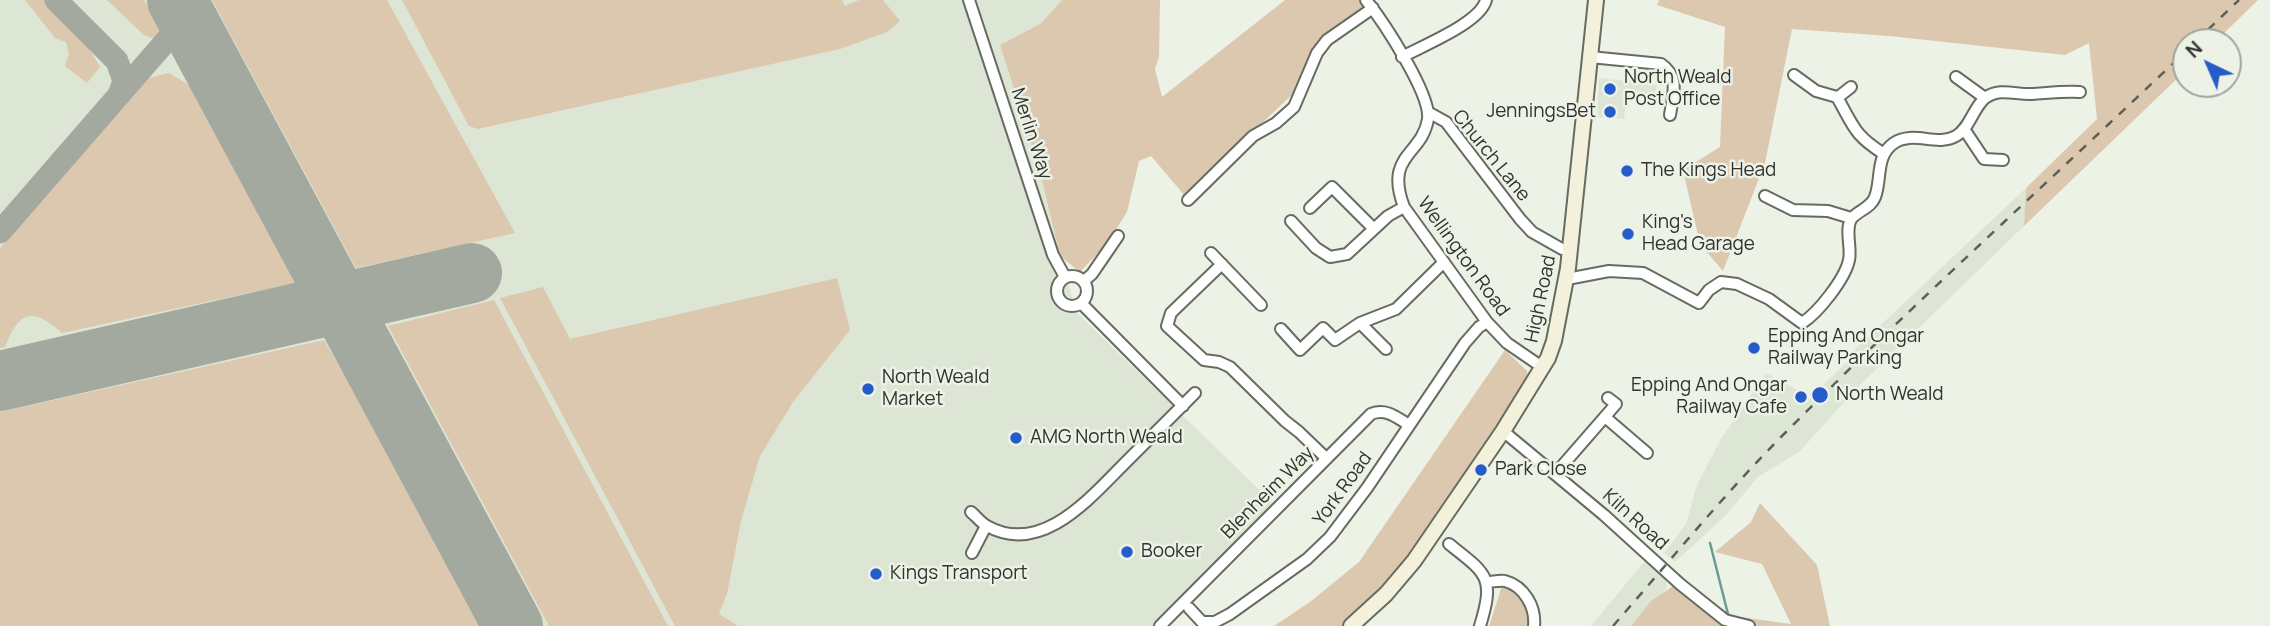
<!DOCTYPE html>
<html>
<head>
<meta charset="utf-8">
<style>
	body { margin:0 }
	#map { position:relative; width:2270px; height:626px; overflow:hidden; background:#ecf2e6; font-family:Manrope,sans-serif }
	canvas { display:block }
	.north { position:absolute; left:2172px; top:28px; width:70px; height:70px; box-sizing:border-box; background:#ecf2e6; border:2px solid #a1a59c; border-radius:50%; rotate:316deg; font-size:19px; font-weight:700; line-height:28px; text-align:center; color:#30322d }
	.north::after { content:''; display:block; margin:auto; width:24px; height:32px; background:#265cca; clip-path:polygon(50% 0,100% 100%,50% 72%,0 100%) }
</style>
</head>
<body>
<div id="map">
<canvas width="2270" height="626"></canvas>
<div class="north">N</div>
</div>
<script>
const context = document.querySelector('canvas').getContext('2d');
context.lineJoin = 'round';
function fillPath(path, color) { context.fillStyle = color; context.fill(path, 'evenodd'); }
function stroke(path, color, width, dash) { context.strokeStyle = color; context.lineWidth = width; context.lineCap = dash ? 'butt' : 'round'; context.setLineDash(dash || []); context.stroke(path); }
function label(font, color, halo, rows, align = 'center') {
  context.font = font + ' Manrope,sans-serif'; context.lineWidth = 5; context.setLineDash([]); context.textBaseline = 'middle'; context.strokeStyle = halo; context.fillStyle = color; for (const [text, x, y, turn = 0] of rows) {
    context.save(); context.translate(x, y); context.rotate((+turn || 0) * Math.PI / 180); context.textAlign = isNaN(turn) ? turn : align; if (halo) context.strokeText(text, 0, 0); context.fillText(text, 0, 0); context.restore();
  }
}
const built = new Path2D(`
	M0,0H1062L1040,24L1000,45L1039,168L1060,256L1077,313L1275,505L1154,626H0Z
	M1599,78L1657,85L1654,99L1641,97L1626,99L1624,119L1597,117Z
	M2026,188L2024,226L1858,387L1799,452L1758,477L1725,516L1675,562L1664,553L1686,524L1697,485L1721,439L1766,373L1801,392L1809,399L1816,392L1818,394L1825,387L1824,384L1848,361L1852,352Z
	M1644,562L1662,573L1666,581L1667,588L1633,626H1591Z`);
const green = new Path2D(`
	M25,0H45L81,35L100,67L87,83L65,66L69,54L66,42L55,38Z
	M107,0H144L161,29L156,37L152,38L144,35Z
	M212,0H387L515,233L356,268Z
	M402,0H842L845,6L859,0H883L900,21L887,32L840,49L478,129L469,126Z
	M1062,0H1160L1159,57L1155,69L1162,97L1285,0H1359L1363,8L1313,47L1298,89L1185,196L1151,156L1139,161L1127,212L1109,241L1080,272L1060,256L1039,168L1000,45L1040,24Z
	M1659,0H2258L2215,42H2186V70L2024,226L2026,188L2097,119L2089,43L2065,55L1889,36L1792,29L1765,163L1723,271L1700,244L1683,170L1720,147L1725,27L1657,5Z
	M169,73L189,85L295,283L62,333C33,307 19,310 5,347L0,348V248L148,78Z
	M837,278L850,330L793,402L760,456L741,521L727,594L719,614L738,626H675L500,298L543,287L570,339Z
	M494,300L668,626H549L388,326Z
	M324,340L362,405L481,626H0V412Z
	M1505,350L1527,371L1528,379L1498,429L1395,576L1342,626H1274L1310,602L1359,562Z
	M1760,503L1817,565L1830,626H1631L1651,601L1682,580L1732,616L1791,624L1762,564L1715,552L1751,522Z
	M1505,585C1526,595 1528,605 1529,626H1489L1502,586Z`);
const stream = new Path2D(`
	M1710,543L1729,618`);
const taxiway = new Path2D(`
	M119,95L186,18
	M0,232L119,95L124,81L117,61L56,0`);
const runway = new Path2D(`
	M177,0L513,626
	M0,381L472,273`);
const street = new Path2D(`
	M969,0L1053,255L1065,277
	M1366,0C1383,21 1431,94 1428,119C1422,156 1384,154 1404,207L1487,322L1507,343L1542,367
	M1402,57C1424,45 1480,23 1486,0
	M1590,57L1661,64C1680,77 1673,95 1670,115
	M1794,75L1816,91L1837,97C1854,127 1854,135 1884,154
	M1956,77L1985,98
	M1837,98L1851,87
	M1428,112L1446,122L1520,219L1532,232L1562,249
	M1964,129L1984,159L2003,160
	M1765,196L1793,210L1828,211L1851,218
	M1188,200L1253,136L1276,123L1294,107L1317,53L1327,40L1373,8
	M1310,208L1332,187L1374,229
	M1291,221L1316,248L1330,257L1347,254L1388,216L1404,207
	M1211,253L1261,305
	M1222,264L1171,313L1167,326L1204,360L1219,362L1230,367L1285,421L1299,432L1326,458
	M1057 291a15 15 0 1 1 30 0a15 15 0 1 1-30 0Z
	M1567,279L1609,271L1643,273L1699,303L1709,290L1721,282L1737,284L1769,299L1802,323C1818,313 1845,279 1849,260C1852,248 1844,228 1852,218C1859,210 1871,208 1875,197C1882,179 1875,156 1894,143C1913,130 1937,147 1956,136C1970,128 1973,108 1985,98C2000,87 2016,95 2032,94C2048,93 2064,91 2080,92
	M1084,281L1092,274L1118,236
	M1081,303L1183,406
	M1360,323L1386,349
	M1281,329L1300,350L1323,328L1335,340L1360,323L1396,309L1444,262
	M1605,417L1647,453
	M1503,431L1604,515L1680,584L1725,620L1749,626
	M1555,474L1616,404L1608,398
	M971,512C976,516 981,523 987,526C1041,556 1089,499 1123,465C1147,441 1171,417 1195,393
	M1449,544C1487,574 1495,577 1480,626
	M972,553L986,526
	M1487,582C1492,582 1500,580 1505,581C1524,586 1536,607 1534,626
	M1189,608L1202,622H1215L1230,614L1307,559L1330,537L1367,488L1465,343L1479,327L1487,322
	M1160,626L1371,414C1386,408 1396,417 1409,425`);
const secondary = new Path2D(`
	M1351,626L1386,594L1414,561L1503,431L1548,358L1554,341L1568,268L1596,0`);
const rail = new Path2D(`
	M2195,42L2239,0
	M1613,626C1670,561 1725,493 1786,432C1916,301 2053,178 2186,51`);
const markers = [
	[1610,89,7,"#265cca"],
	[1610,112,7,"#265cca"],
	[1627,171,7,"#265cca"],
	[1628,234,7,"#265cca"],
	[1754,348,7,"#265cca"],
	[868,389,7,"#265cca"],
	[1820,395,9,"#265cca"],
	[1801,397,7,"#265cca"],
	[1016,438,7,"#265cca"],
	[1481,470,7,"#265cca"],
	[1127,552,7,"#265cca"],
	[876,574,7,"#265cca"]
];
const poiNames = [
	["North Weald",1624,78],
	["Post Office",1624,100],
	["JenningsBet",1596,112,"right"],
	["The Kings Head",1641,171],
	["King's",1642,223],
	["Head Garage",1642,245],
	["Epping And Ongar",1768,337],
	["Railway Parking",1768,359],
	["North Weald",882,378],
	["Market",882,400],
	["Epping And Ongar",1787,386,"right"],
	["Railway Cafe",1787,408,"right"],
	["North Weald",1836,395],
	["AMG North Weald",1030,438],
	["Park Close",1495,470],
	["Booker",1141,552],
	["Kings Transport",890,574]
];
const streetNames = [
	["Merlin Way",1031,134,72],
	["Church Lane",1491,156,51],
	["Wellington Road",1463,257,54],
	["High Road",1541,299,-78],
	["York Road",1343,489,-54],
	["Blenheim Way",1268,493,-45],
	["Kiln Road",1635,520,42]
];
fillPath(built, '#dde6d4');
fillPath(green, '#dbc8af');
stroke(stream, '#6a9c93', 2.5);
stroke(taxiway, '#a4a9a0', 23);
stroke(runway, '#a4a9a0', 60);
stroke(street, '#676c61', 14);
stroke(secondary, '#676c61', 18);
stroke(street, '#fff', 10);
stroke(secondary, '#f3f0db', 14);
stroke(rail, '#5d6059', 2.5, [9, 9]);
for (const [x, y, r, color] of markers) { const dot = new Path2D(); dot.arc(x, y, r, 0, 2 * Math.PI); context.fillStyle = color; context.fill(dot); stroke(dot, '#ecf2e6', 2.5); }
label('19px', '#30322d', '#ecf2e6', poiNames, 'left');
label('19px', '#30322d', '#ecf2e6', streetNames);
</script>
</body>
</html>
